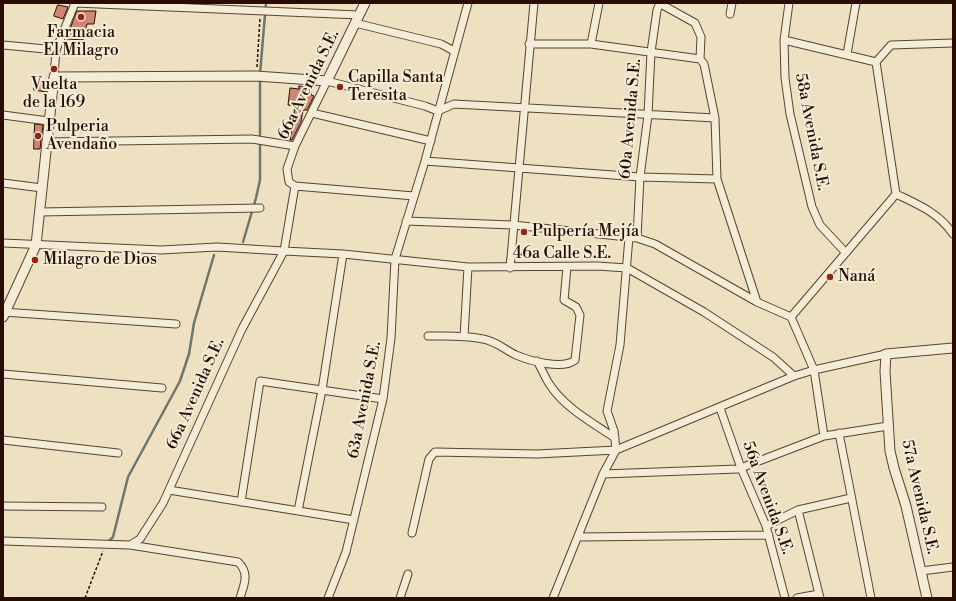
<!DOCTYPE html>
<html>
<head>
<meta charset="utf-8">
<style>
	body { margin:0 }
	#map { position:relative; width:956px; height:601px; overflow:hidden; background:#ede1c1; font-family:"Libre Bodoni",serif }
	canvas { display:block }
	.frame { position:absolute; inset:0; border:4px solid #2b0c02; pointer-events:none }
</style>
</head>
<body>
<div id="map">
<canvas width="956" height="601"></canvas>
<div class="frame"></div>
</div>
<script>
const context = document.querySelector('canvas').getContext('2d');
context.lineJoin = 'round';
function stroke(path, color, width, dash) { context.strokeStyle = color; context.lineWidth = width; context.lineCap = dash ? 'butt' : 'round'; context.setLineDash(dash || []); context.stroke(path); }
function fillPath(path, color) { context.fillStyle = color; context.fill(path, 'evenodd'); }
function label(font, color, halo, rows, align = 'center') {
  context.font = font + ' "Libre Bodoni",serif'; context.lineWidth = 4; context.setLineDash([]); context.textBaseline = 'middle'; context.strokeStyle = halo; context.fillStyle = color; for (const [text, x, y, turn = 0] of rows) {
    context.save(); context.translate(x, y); context.rotate((+turn || 0) * Math.PI / 180); context.textAlign = isNaN(turn) ? turn : align; if (halo) context.strokeText(text, 0, 0); context.fillText(text, 0, 0); context.restore();
  }
}
const stream = new Path2D(`
	M260,74L266,3
	M243,242L256,198L260,180V79
	M108,542L113,537L128,477L180,381L189,354L194,323L214,255`);
const building = new Path2D(`
	M58,5L68,7L63,19L54,16Z
	M77,11H96L94,24H87L83,40L67,39Z
	M36,82L47,83L46,92L34,90Z
	M299,86L312,88L311,95L314,96L307,110H303L301,122L292,140H290L295,106L288,105L290,88L299,89Z
	M35,124L43,125L40,149H34Z`);
const path = new Path2D(`
	M257,67L260,18
	M85,598L103,551`);
const minor = new Path2D(`
	M659,3L695,23L701,37L700,59
	M789,3L784,40L785,78L790,114L812,207L820,225L846,253
	M730,14L732,3
	M355,23L441,44L454,51
	M784,40L876,62
	M529,44H591L700,59
	M591,44L599,3
	M3,45L56,50
	M847,54L856,3
	M700,59L704,64L715,118L717,179L757,302
	M54,77L56,50L75,3L359,15
	M312,113L431,141
	M3,115L48,121
	M46,142L252,139L295,146
	M425,161L640,177L717,179
	M3,183L42,188
	M896,194C919,205 939,213 953,234
	M414,196L295,186L289,182L287,169L295,146L327,81L425,106L438,111L454,104L715,118
	M40,212L260,208
	M406,221L513,225L637,238L655,244L757,302L791,317L814,370L824,436
	M637,238L640,177L648,115L651,52L657,10L660,3
	M3,243L161,250L217,247L284,251L343,254L468,267L597,266L627,268L704,312L773,357L794,376
	M510,268L534,3
	M3,312L176,324
	M791,317L896,194L876,62L891,45L953,43
	M428,336C446,336 466,335 483,339C496,341 505,350 516,355C530,361 563,370 575,360L580,315L576,307L564,300L567,267
	M464,337L468,267
	M537,361C542,369 545,378 550,385C565,408 593,423 615,438
	M3,374L162,388
	M720,408L741,468L766,526L785,598
	M839,433L871,598
	M3,440L118,453
	M603,474L738,469L824,436L888,426
	M169,490L354,520
	M241,502L260,381L383,399
	M3,506L102,507
	M798,510L820,598
	M298,511L322,390L343,254
	M766,526L798,510L851,498
	M412,533L429,459L435,452L537,454L616,450L794,376L814,370L886,354
	M578,537L769,535
	M3,541L130,545L238,562C250,573 244,585 240,598
	M130,545L140,539L163,503L242,329L284,251L295,186
	M921,571L953,567
	M328,598L346,552L383,399L391,338L395,259L425,161L468,3
	M400,598L408,574
	M553,598L603,474L616,450L614,431L607,411L620,345L629,237
	M797,598L819,594`);
const tertiary = new Path2D(`
	M3,317L36,245L54,77L256,76L327,81L365,3
	M927,598L906,506L894,468L890,451L885,371L886,354L953,348`);
const markers = [
	[81,17,4,"#8f2418"],
	[54,69,4,"#8f2418"],
	[340,87,4,"#8f2418"],
	[38,136,4,"#8f2418"],
	[524,232,4,"#8f2418"],
	[35,260,4,"#8f2418"],
	[830,277,4,"#8f2418"]
];
const poiNames = [
	["Farmacia",81,33,"center"],
	["El Milagro",81,51,"center"],
	["Capilla Santa",348,78],
	["Teresita",348,96],
	["Vuelta",54,85,"center"],
	["de la 169",54,103,"center"],
	["Pulperia",46,127],
	["Avendaño",46,145],
	["Pulpería Mejía",532,232],
	["Milagro de Dios",43,260],
	["Naná",838,277]
];
const streetNames = [
	["66a Avenida S.E.",309,85,-64],
	["60a Avenida S.E.",631,119,-85],
	["58a Avenida S.E.",811,132,79],
	["46a Calle S.E.",562,254],
	["66a Avenida S.E.",196,394,-66],
	["63a Avenida S.E.",365,400,-79],
	["57a Avenida S.E.",919,497,77],
	["56a Avenida S.E.",767,498,70]
];
stroke(stream, '#6d776c', 2.5);
fillPath(building, '#d08772');
stroke(building, '#2b0c02', 1);
stroke(minor, '#5c4132', 9);
stroke(tertiary, '#5c4132', 11);
stroke(path, '#2b0c02', 1.5, [3, 2]);
stroke(minor, '#f3ecd7', 7);
stroke(tertiary, '#f3ecd7', 9);
for (const [x, y, r, color] of markers) { const dot = new Path2D(); dot.arc(x, y, r, 0, 2 * Math.PI); context.fillStyle = color; context.fill(dot); stroke(dot, '#f3ecd7', 1.5); }
label('16px', '#2b0c02', '#f3ecd7', poiNames, 'left');
label('16px', '#2b0c02', '#f3ecd7', streetNames);
</script>
</body>
</html>
